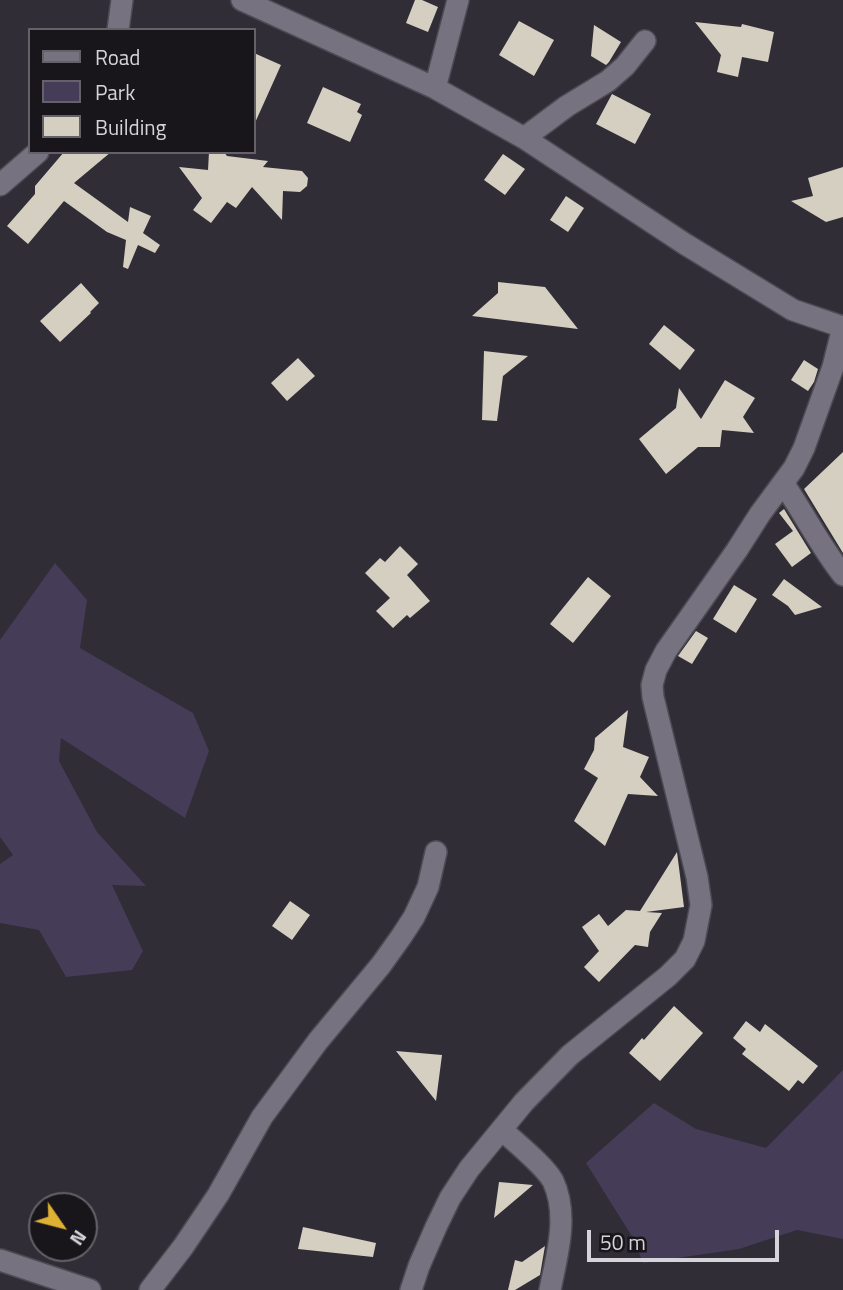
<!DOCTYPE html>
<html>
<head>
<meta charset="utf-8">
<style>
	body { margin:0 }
	#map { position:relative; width:843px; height:1290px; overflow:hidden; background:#302d37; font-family:"Titillium Web",sans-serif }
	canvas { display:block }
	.legend { position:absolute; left:28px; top:28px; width:228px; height:126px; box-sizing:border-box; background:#18161b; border:2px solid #646268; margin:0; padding:9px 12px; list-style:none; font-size:21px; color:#d6d4db }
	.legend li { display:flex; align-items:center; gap:14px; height:35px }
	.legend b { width:35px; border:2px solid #646268 }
	.north { position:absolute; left:28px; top:1192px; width:70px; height:70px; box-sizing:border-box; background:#18161b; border:2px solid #646268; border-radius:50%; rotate:125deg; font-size:19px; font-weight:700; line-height:28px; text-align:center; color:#d6d4db }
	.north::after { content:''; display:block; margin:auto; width:24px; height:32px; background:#deb133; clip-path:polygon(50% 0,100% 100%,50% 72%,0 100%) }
	.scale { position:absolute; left:587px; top:1230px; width:192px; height:32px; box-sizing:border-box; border:4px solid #d6d4db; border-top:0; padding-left:9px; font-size:21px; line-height:24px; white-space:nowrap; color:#d6d4db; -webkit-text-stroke:5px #18161b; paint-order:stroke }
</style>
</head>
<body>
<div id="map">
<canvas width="843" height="1290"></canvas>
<ul class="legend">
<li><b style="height:9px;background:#76727f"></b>Road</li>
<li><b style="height:19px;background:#453c57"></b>Park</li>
<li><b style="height:19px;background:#d5cfc2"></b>Building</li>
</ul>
<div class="north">N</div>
<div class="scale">50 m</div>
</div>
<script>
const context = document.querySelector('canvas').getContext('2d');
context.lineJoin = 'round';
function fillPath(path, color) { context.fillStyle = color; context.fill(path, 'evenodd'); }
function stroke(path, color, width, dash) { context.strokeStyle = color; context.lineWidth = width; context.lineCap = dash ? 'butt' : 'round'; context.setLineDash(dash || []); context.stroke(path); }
const green = new Path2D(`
	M55,563L87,600L80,648L193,713L209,751L185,818L61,738L59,761L97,832L146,886L112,885L143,951L132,970L66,977L39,930L0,923V864L13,855L0,837V640Z
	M843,1070V1239L797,1230L739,1249L643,1263L633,1238L586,1163L654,1103L696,1129L766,1148Z`);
const building = new Path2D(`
	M415,0H422L438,7L428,32L406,23Z
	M519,21L554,40L534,76L499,55Z
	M695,22L741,27L742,24L774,32L768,62L742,57L738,77L717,72L721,55Z
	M594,25L621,42L609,62L606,65L591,56Z
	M254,53L281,65L254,125Z
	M323,87L361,104L357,112L362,115L350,142L307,123Z
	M612,94L651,114L635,144L596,124Z
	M64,152H111L74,183L128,222L130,207L151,216L143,233L160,245L155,253L138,245L128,269L123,267L126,240L107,232L64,201L28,244L7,226L35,194V186Z
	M209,152H224L227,156L268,161L263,167L302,171L308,178L307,186L300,192L283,191L282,220L252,187L236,208L227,202L211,223L193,210L202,198L179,167L208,170Z
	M503,154L525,169L505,195L484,180Z
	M843,167V217L826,222L791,201L813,196L808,178Z
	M566,196L584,208L568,232L550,220Z
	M498,282L545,287L578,329L472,316L498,293Z
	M81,283L99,303L90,312L91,313L60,342L40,321Z
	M664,325L695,350L680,370L649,344Z
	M484,351L528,356L503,376L497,421L482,420Z
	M298,358L315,376L287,401L271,383Z
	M804,360L818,369L814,382L808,391L791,380Z
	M725,380L755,398L743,417L754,433L722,430L720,447H698L666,474L639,439L676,408L679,388L701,419Z
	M843,452V553L804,489Z
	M784,509L811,553L792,567L775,544L793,531L779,513Z
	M400,546L418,564L407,575L430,601L410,618L407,615L393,628L376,611L390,598L365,573L380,558L385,562Z
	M588,577L611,596L573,643L550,624Z
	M784,579L822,607L795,615L788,606L772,595Z
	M734,585L757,599L736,633L713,619Z
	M696,631L708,638L692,664L678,656Z
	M628,710L623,747L649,757L640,777L658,796L628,794L605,846L574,821L598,778L584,769L594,750L595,738Z
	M677,852L684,907L646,912L662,913L650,932L648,947L635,945L599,982L584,967L599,951L582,927L599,914L608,926L626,910L640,911Z
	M290,901L310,915L292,940L272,926Z
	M674,1006L703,1033L660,1081L629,1053L642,1038L644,1040Z
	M746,1021L760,1032L765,1024L818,1066L803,1084L798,1080L789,1091L742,1054L746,1049L733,1038Z
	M396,1051L442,1055L436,1101Z
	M499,1182L533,1185L494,1218Z
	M303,1227L376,1243L373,1257L298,1249Z
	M545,1246L540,1275L515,1290H508L515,1260L522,1262Z`);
const minor = new Path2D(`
	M242,0L435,88L524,138L685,244L793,310L843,327
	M118,30L122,0
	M435,88L458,0
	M524,138L567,106L608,81L625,66L645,41
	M0,185L38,152
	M783,483C804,513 820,546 843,575
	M502,1130C515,1142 545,1166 553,1181C569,1215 557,1255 550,1290
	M0,1260L90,1290
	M150,1290L183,1247L218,1195L262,1117L318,1041L381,965L401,937L414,917L428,887L436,852
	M411,1290L419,1266L436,1227L450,1198L469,1169L524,1102L570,1055L668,976L685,959L694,941L701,905L697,877L653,697L652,685L656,670L666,651L737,550L760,514L794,468L804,448L833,367L843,327`);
fillPath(green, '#453c57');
fillPath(building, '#d5cfc2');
stroke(minor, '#4d4a54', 24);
stroke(minor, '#76727f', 21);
</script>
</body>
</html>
